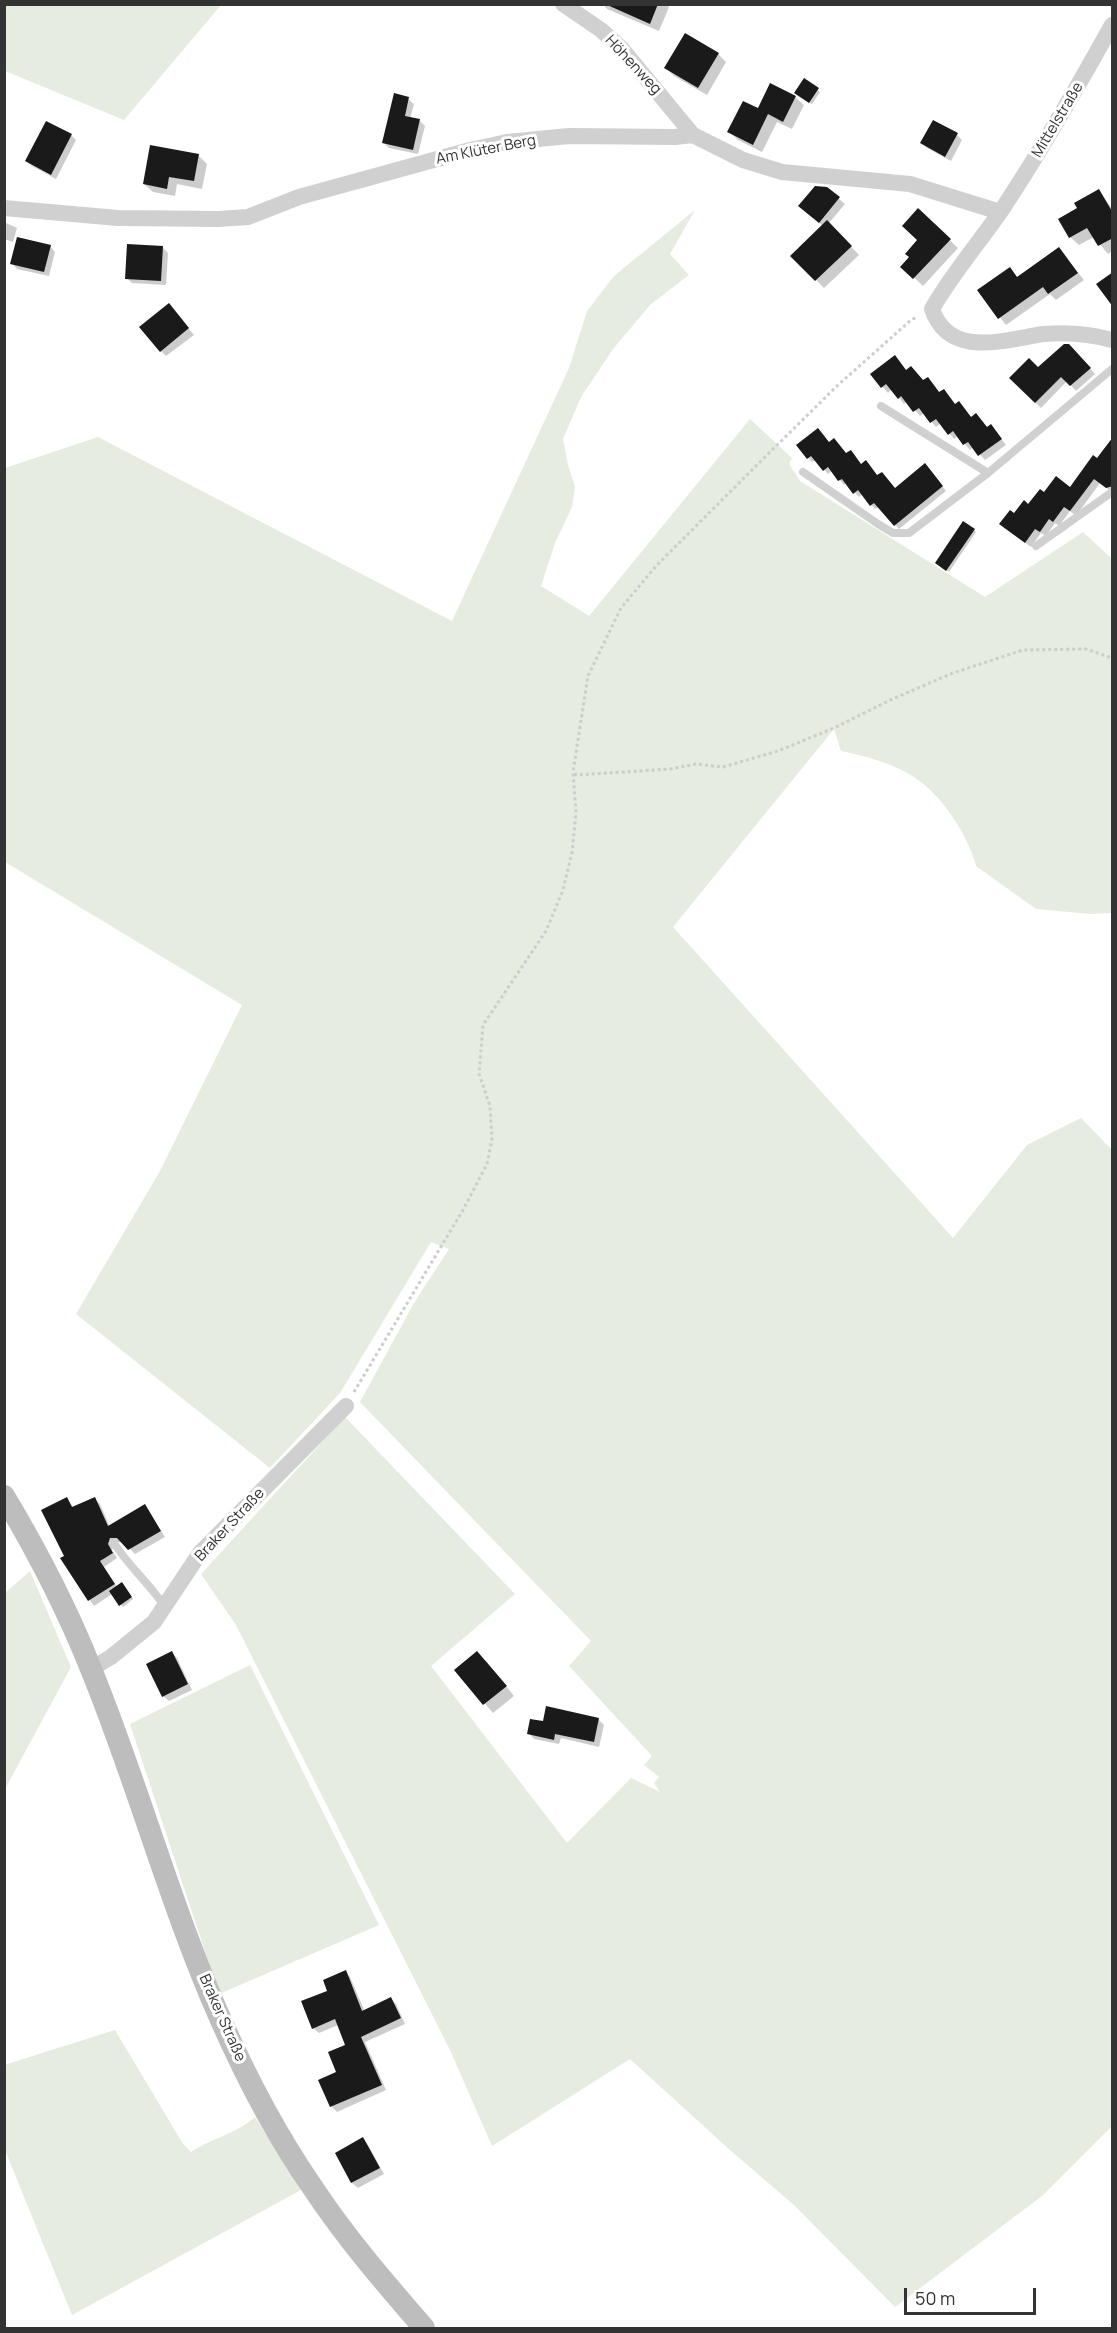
<!DOCTYPE html>
<html>
<head>
<meta charset="utf-8">
<style>
	body { margin:0 }
	#map { position:relative; width:1117px; height:2333px; overflow:hidden; background:#fff; font-family:Manrope,sans-serif }
	canvas { display:block }
	.frame { position:absolute; inset:0; border:6px solid #333; pointer-events:none }
	.scale { position:absolute; left:904px; top:2288px; width:132px; height:27px; box-sizing:border-box; border:3px solid #333; border-top:0; padding-left:8px; font-size:18px; line-height:21px; white-space:nowrap; color:#333; -webkit-text-stroke:4px #fff; paint-order:stroke }
</style>
</head>
<body>
<div id="map">
<canvas width="1117" height="2333"></canvas>
<div class="frame"></div>
<div class="scale">50 m</div>
</div>
<script>
const context = document.querySelector('canvas').getContext('2d');
context.lineJoin = 'round';
function fillPath(path, color) { context.fillStyle = color; context.fill(path, 'evenodd'); }
function stroke(path, color, width, dash) { context.strokeStyle = color; context.lineWidth = width; context.lineCap = dash ? 'butt' : 'round'; context.setLineDash(dash || []); context.stroke(path); }
function label(font, color, halo, rows, align = 'center') {
  context.font = font + ' Manrope,sans-serif'; context.lineWidth = 6; context.setLineDash([]); context.textBaseline = 'middle'; context.strokeStyle = halo; context.fillStyle = color; for (const [text, x, y, turn = 0] of rows) {
    context.save(); context.translate(x, y); context.rotate((+turn || 0) * Math.PI / 180); context.textAlign = isNaN(turn) ? turn : align; if (halo) context.strokeText(text, 0, 0); context.fillText(text, 0, 0); context.restore();
  }
}
const green = new Path2D(`
	M4,5L5,4L221,5L124,120L5,71Z
	M695,210L670,254L689,275L651,304L613,349L581,397L563,439L568,465L575,487L572,507L555,543L541,586L589,616L750,419L792,458L789,464L800,481L985,597L1083,532L1112,559V913L1091,914L1036,909L976,866C968,835 942,795 914,777C892,763 866,756 841,751L834,729L673,927L953,1238L1027,1145L1081,1118L1112,1150V2126L1042,2196L895,2307L794,2205L731,2151L630,2059L492,2146L450,2050L236,1625L201,1574L345,1417L515,1594L431,1666L567,1843L631,1778L660,1792L654,1783L659,1777L644,1765L652,1756L569,1666L591,1641L360,1402L414,1303L449,1249L431,1242L340,1393L270,1468L76,1314L160,1171L242,1005L5,862V468L98,437L452,621L569,368L587,311L614,276Z
	M30,1571L71,1667L5,1789V1593Z
	M250,1665L379,1925L219,1994L130,1724Z
	M115,2030L183,2144L191,2152C212,2138 236,2134 255,2117L301,2190L72,2315L5,2150L4,2065Z`);
const shadow = new Path2D(`
	M603,4H666L669,7L659,31L607,9Z
	M718,54L726,62L707,95L674,76L666,68Z
	M804,80L820,92L812,104L799,95Z
	M795,97L804,105L792,129L777,122L762,152L738,140L729,131L758,110Z
	M408,99L414,104L410,119L420,121L425,126L418,154L389,148L383,142Z
	M71,135L76,140L56,179L32,166L27,161Z
	M957,135L962,140L951,161L927,148L922,143Z
	M198,155L207,164L202,189L177,184L175,196L153,192L144,184Z
	M827,188L845,204L829,223L859,255L824,288L793,256L823,226L805,211Z
	M1099,191L1112,209V251L1108,254L1094,237L1079,245L1070,237L1079,209Z
	M918,210L958,248L923,286L902,266L911,257L919,240Z
	M4,222L17,228L13,242L4,239Z
	M50,246L55,252L49,276L17,269L12,263Z
	M163,248L168,253L166,285L132,283L127,278Z
	M1059,249L1084,280L1056,300L1050,294L1006,325L979,291L1010,269L1018,278Z
	M174,311L194,335L166,356L161,351Z
	M1075,351L1095,374L1076,391L1067,381L1041,408L1011,378L1038,369Z
	M906,371L923,382L933,384L940,393L956,405L959,403L972,418L996,432L1006,445L985,460L973,447L970,450L958,436L954,439L941,423L936,427L924,413L920,416L907,401L904,404L892,389L888,393L872,374Z
	M830,443L896,490L929,469L946,491L899,529L879,507L875,509L863,494L859,497L846,483L844,485L832,471L828,474L816,460L812,462L798,446Z
	M1112,450V492L1100,483L1076,516L1070,511L1059,526L1055,523L1046,536L1041,533L1031,547L1007,529L1014,515L1044,494L1070,489L1098,460Z
	M974,530L976,532L949,572L939,565Z
	M67,1499L74,1508L95,1499L100,1504L110,1527L145,1506L165,1537L135,1554L123,1542L115,1543L112,1550L117,1558L104,1567L117,1587L124,1586L133,1599L123,1607L112,1594L94,1606L62,1559L66,1556Z
	M172,1653L177,1658L192,1690L169,1701L163,1696Z
	M486,1661L514,1696L493,1713L456,1670Z
	M599,1720L604,1725L599,1747L561,1738L559,1744L534,1739L529,1733L544,1723Z
	M345,1972L350,1977L365,2012L391,1999L396,2004L405,2024L365,2042L386,2090L337,2112L331,2106L338,2072L347,2046L338,2025L319,2033L313,2028L329,1991Z
	M363,2139L368,2145L384,2174L358,2188L352,2183L337,2153Z`);
const building = new Path2D(`
	M605,4H658L650,24Z
	M685,33L719,53L698,88L664,68Z
	M804,78L819,88L809,103L794,93Z
	M770,83L796,96L783,122L768,114L753,145L727,132L743,101L758,108Z
	M394,93L409,97L405,116L420,119L413,150L382,143Z
	M933,120L958,133L945,157L920,143Z
	M46,121L72,134L51,175L25,161Z
	M150,145L199,154L194,181L169,177L167,189L143,184Z
	M815,186L827,187L840,197L819,223L798,206Z
	M1099,189L1113,213V238L1098,246L1087,228L1069,238L1058,219L1077,208L1074,203Z
	M918,208L951,239L913,279L900,267L909,257L905,254L917,240L902,226Z
	M827,220L852,246L815,281L790,256Z
	M17,237L51,245L44,272L10,264Z
	M127,244L163,246L161,281L125,279Z
	M1059,247L1078,273L1048,294L1043,287L998,319L977,290L1010,267L1017,277Z
	M1113,272V307L1096,284Z
	M169,303L189,328L160,352L139,327Z
	M1064,344H1069L1091,368L1070,386L1061,377L1035,403L1009,378L1029,358L1038,367Z
	M895,355L906,370L911,366L923,380L928,377L939,392L944,389L955,404L959,401L971,417L976,413L987,427L991,424L1002,439L978,456L968,442L963,445L953,431L948,435L936,419L930,423L919,408L913,412L901,396L898,399L886,384L881,388L870,374Z
	M818,428L829,442L834,438L846,453L851,450L861,464L866,460L877,475L882,472L895,488L925,463L943,486L894,526L874,503L870,506L858,490L853,494L842,479L838,481L828,467L823,471L811,456L807,459L796,445Z
	M1113,437V486L1106,488L1094,479L1070,511L1064,507L1053,522L1049,519L1040,532L1035,529L1025,543L999,524L1010,510L1014,513L1024,500L1028,504L1040,489L1044,492L1056,476L1070,487L1093,455L1097,458Z
	M963,521L975,529L946,571L935,563Z
	M67,1497L72,1507L95,1497L108,1526L145,1504L161,1531L128,1550L117,1538H110L108,1544L113,1553L100,1561L115,1584L88,1601L60,1558L64,1556L41,1510Z
	M122,1582L132,1597L119,1606L109,1591Z
	M172,1651L188,1684L162,1697L146,1664Z
	M477,1651L507,1686L483,1705L454,1670Z
	M546,1706L599,1718L594,1742L555,1734L554,1740L527,1734L530,1719L543,1721Z
	M346,1970L362,2011L391,1997L401,2018L361,2037L382,2085L330,2107L318,2080L336,2072L328,2052L345,2045L335,2019L312,2029L301,2001L327,1991L323,1980Z
	M363,2137L380,2168L351,2183L335,2153Z`);
const path = new Path2D(`
	M575,773L576,775L670,769L696,764L723,767L778,751L834,728L890,700L953,673L1023,650L1086,649L1112,658
	M354,1392L463,1210L487,1164L492,1139L490,1106L479,1074L483,1025L546,931L563,890L572,852L576,813L573,772L588,676L621,608L656,566L766,456L838,385L911,320L917,317`);
const lane = new Path2D(`
	M881,406L988,473
	M803,472L878,524L893,533H909L988,473L1112,369
	M1036,546L1112,492
	M114,1543C129,1567 150,1584 165,1607`);
const street = new Path2D(`
	M563,4L601,30L622,49L693,135
	M1112,25C1077,88 1041,151 1001,211C978,244 952,274 932,309C949,359 1004,340 1043,334C1065,332 1091,334 1112,340
	M4,208L118,218L218,219L248,217L299,197L470,150L507,142L569,136L675,137L693,135L743,160L782,172L910,184L1000,212
	M91,1669L111,1657L154,1622L200,1553L346,1406`);
const secondary = new Path2D(`
	M4,1496C37,1551 67,1609 91,1669C138,1784 170,1905 220,2018C246,2077 276,2135 313,2188C346,2238 385,2283 424,2328`);
const streetNames = [
	["Höhenweg",633,65,47],
	["Mittelstraße",1058,120,-59],
	["Am Klüter Berg",486,150,-11],
	["Braker Straße",230,1525,-47],
	["Braker Straße",222,2018,66]
];
fillPath(green, '#e6ecdf');
fillPath(shadow, '#0003');
fillPath(building, '#1a1a1a');
stroke(path, '#cdcdcd', 3, [3, 3]);
stroke(lane, '#d0d0d0', 8);
stroke(street, '#d0d0d0', 16);
stroke(secondary, '#bdbdbd', 22);
label('15px', '#333', '#fff', streetNames);
</script>
</body>
</html>
